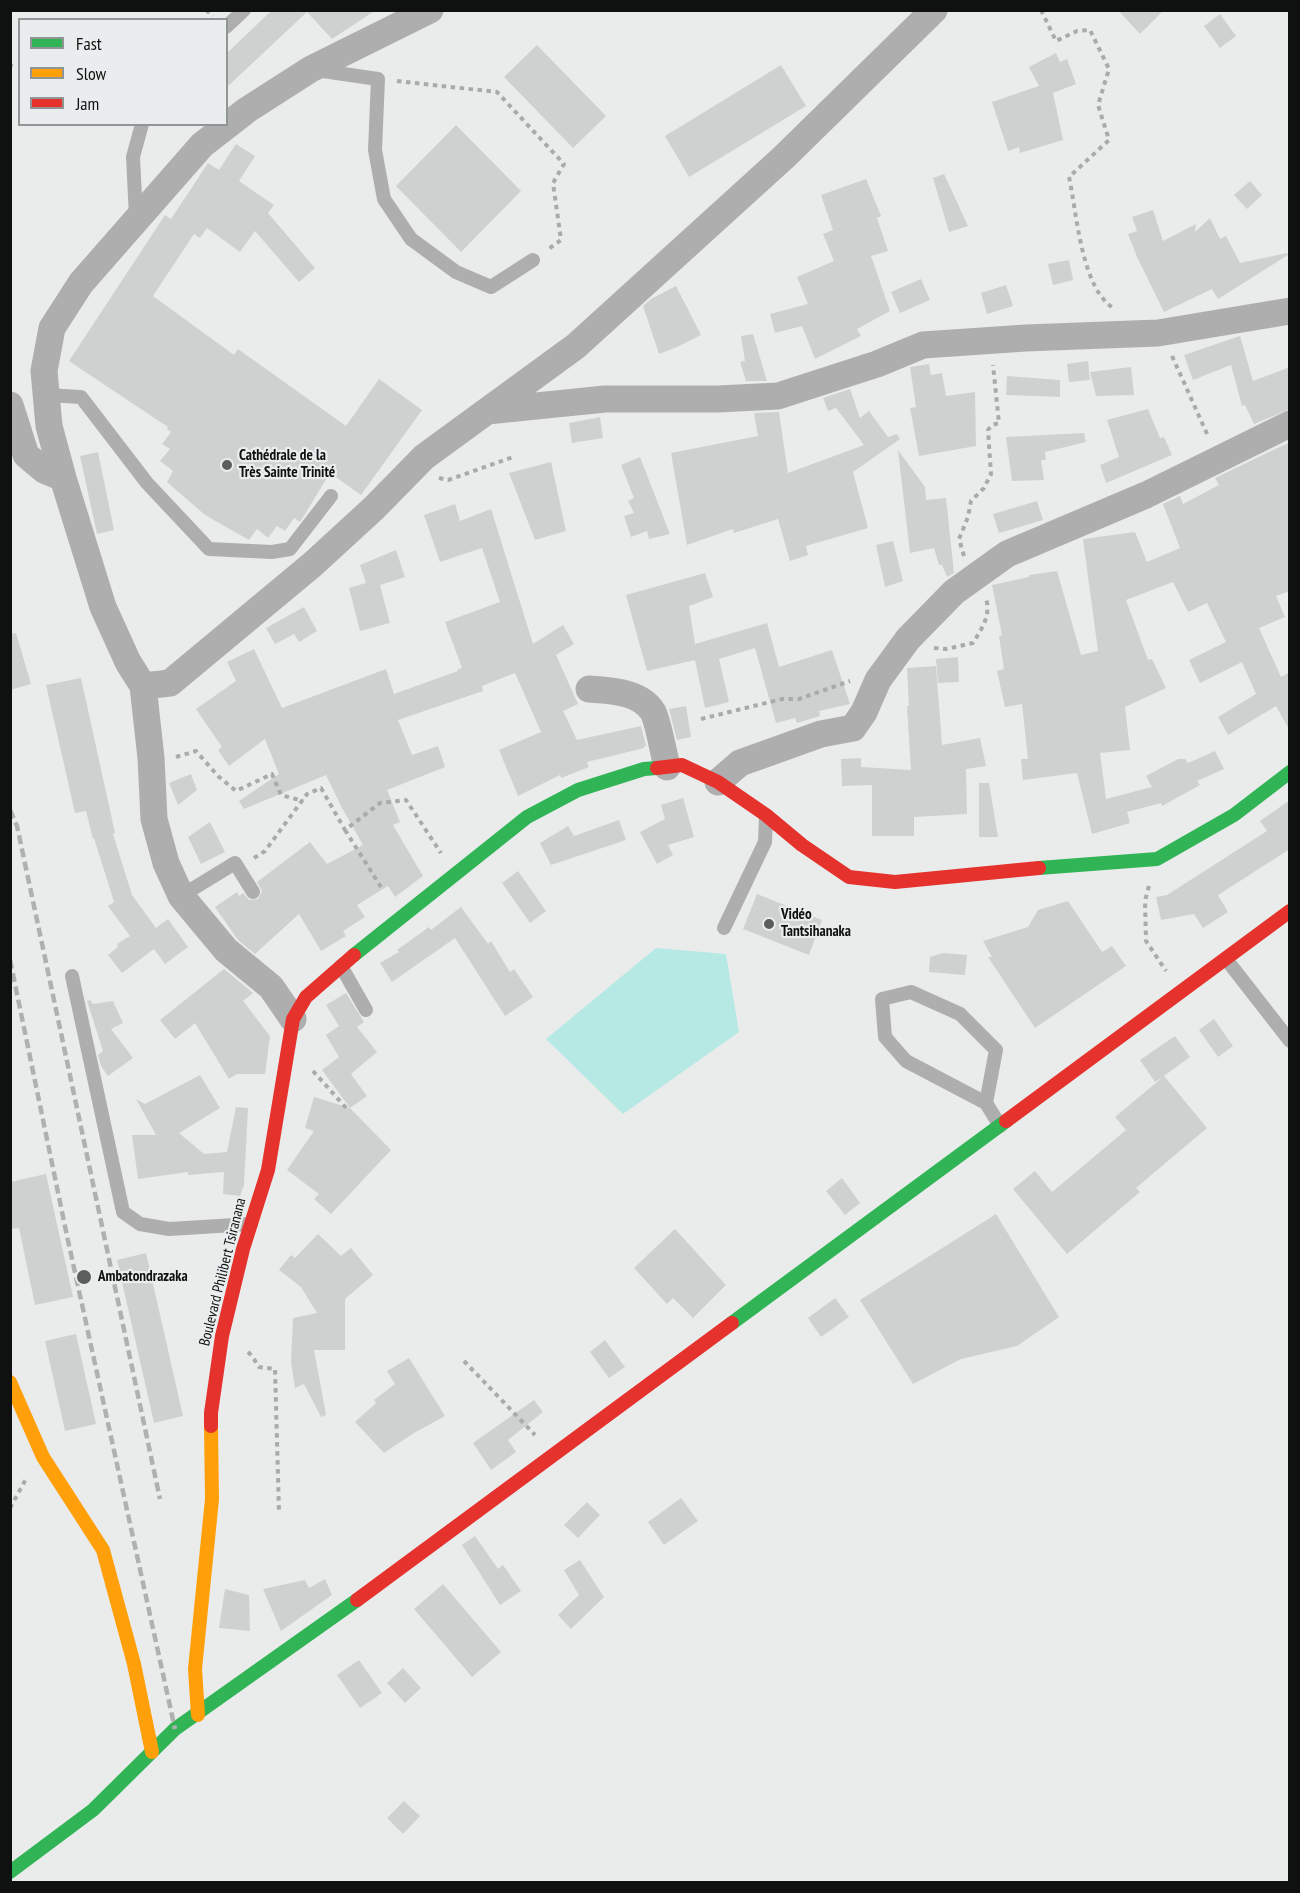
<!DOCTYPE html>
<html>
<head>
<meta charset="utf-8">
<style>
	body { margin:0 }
	#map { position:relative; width:1300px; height:1893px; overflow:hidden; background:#eaecec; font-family:"PT Sans Narrow",sans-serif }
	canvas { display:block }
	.frame { position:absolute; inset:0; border:12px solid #0f1010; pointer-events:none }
	.legend { position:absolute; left:18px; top:18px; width:210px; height:108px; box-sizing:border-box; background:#e9eded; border:2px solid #929595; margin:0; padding:8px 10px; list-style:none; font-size:18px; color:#0f1010 }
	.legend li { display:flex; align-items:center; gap:12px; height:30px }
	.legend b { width:30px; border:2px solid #929595 }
</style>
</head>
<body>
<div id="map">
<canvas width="1300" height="1893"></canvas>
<div class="frame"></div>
<ul class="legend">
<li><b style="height:8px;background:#30b455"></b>Fast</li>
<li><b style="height:8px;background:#ff9f0a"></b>Slow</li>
<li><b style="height:8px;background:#e5322d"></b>Jam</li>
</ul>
</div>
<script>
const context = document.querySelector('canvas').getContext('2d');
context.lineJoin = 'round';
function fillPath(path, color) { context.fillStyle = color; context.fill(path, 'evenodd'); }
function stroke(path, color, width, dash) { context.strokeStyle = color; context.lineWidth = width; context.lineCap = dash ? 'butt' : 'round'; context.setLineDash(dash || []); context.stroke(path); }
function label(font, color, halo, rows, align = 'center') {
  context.font = font + ' "PT Sans Narrow",sans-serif'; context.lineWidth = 4.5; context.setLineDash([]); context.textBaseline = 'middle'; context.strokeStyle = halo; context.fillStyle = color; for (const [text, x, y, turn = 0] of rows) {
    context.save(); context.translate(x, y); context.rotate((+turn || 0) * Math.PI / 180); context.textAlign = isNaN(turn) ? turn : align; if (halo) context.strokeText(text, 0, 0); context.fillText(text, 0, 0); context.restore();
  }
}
const green = new Path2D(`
	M656,948L726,954L739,1032L623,1114L546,1039Z`);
const building = new Path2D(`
	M272,10H376L332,39L307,12L226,88V54Z
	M1118,10H1164L1140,34Z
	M1220,14L1236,36L1220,48L1204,26Z
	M537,45L606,116L573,148L504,77Z
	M1056,53L1060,62L1067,59L1076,84L1053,93L1063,140L1020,153L1019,147L1008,151L992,102L1039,86L1029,67Z
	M781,65L806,106L689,177L665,136Z
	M456,125L521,191L461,252L396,186Z
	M236,144L255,156L239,181L274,205L268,213L315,268L299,282L255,231L240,252L207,228L200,238L194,234L153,296L234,355L238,349L346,426L379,379L422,410L361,495L330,473L300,522L294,518L285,531L277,526L268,538L257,529L249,540L205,515L167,482L173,471L160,461L170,449L162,444L171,432L167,429L168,427L69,361L165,215L171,219L208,163L219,170Z
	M944,174L968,226L949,232L933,178Z
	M866,179L881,216L877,218L888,251L871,256L890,311L857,329L861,336L815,359L802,326L775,333L770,314L808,304L797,277L834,261L823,234L833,230L821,195Z
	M1250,181L1262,195L1247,209L1234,195Z
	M1153,210L1163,241L1196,224L1195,232L1210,218L1220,239L1226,236L1240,263L1287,253L1288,255L1218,299L1212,289L1164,312L1137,257L1128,234L1137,231L1132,217Z
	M1069,260L1073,280L1053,285L1048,264Z
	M921,279L930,300L900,313L891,292Z
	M1006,285L1013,306L987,314L981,293Z
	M676,286L701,335L677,347L659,354L643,306L651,299Z
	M753,334L764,371L767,381H746L740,362L745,361L741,336Z
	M1240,336L1253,381L1290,367V409L1254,424L1245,405L1242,406L1231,365L1193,380L1184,355Z
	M1088,361L1090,380L1069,382L1067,364Z
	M929,364L931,375L942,373L946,396L975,392L976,446L919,456L910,408L916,407L910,367Z
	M1131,367L1134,395L1096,396L1090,372Z
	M1007,376L1060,380V397L1006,395Z
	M850,389L860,418L869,411L888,437L897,434L900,439L853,472L868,528L806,546L808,555L790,561L778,519L734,533L733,529L687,545L671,453L758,436L754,413L779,412L788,473L864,445L836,408L828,411L823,398Z
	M1148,409L1160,438L1164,437L1172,455L1106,483L1100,465L1119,457L1107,420Z
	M600,417L603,438L572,443L569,423Z
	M1084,433L1086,442L1045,452L1046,460H1041L1044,480L1012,481L1006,437Z
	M1290,442V591L1276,596L1285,617L1259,628L1281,677L1290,672V731L1276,706L1228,735L1218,717L1256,694L1242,662L1200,683L1189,660L1226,642L1207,603L1188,612L1173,582L1126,600L1148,660L1152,659L1166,688L1125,707L1130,750L1100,753L1106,799L1152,787L1146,776L1178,759H1185L1188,763L1215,751L1224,769L1197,781L1200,785L1162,806L1161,803L1127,812L1130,823L1092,834L1077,773L1023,780L1021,759H1028L1022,704L1005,707L997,671L1004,669L999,636L1002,635L992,585L1029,577V575L1057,571L1081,655L1098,651L1083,539L1135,532L1147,562L1180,548L1163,504L1180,496L1183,504L1219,485L1215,478Z
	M898,450L925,487L926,500L946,498L954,573L947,577L942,565H939L934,548L910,553Z
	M98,452L114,530L97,534L80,456Z
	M640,457L670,534L649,539L647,531L631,537L624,516L634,513L628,501L634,498L621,465Z
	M551,462L566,531L535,540L509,473Z
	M1037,501L1043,520L999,533L993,514Z
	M455,504L460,521L491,509L533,644L563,625L574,644L556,655L578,704L563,711L577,740L641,726L646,746H644V748L587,762L589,767L561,778L560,775L518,796L499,750L541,732L515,673L482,686L483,691L398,720L412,755L438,746L445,767L387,790L400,822L393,825L423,876L395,897L388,886L357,905L365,917L343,931L346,936L321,951L299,914L255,954L238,940L215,907L237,892L239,896L243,893L249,900L258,899L262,891L257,882L310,842L327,864L363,845L342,808L326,775L244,809L239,801L279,774L265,739L229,766L218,750L222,747L196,709L236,681L227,662L254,649L282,708L386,669L394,694L458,671V669L462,668L445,622L500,602L482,548L440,562L424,515Z
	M893,541L903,581L885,587L876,545Z
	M396,550L405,577L380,585L390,623L360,631L349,588L366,583L360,565Z
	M705,573L713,597L689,606L695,644L767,623L779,667L832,650L850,704L819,711L820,716L797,723L795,718L776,723L755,648L719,659L729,702L705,708L695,660L647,671L626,595Z
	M304,607L317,631L299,642L294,634L275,644L266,628Z
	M16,633L31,684L10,690V634Z
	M958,657L959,682L938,683L936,659Z
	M936,666L942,745L980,738L986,766L966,769L967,814L914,817V836H872V785L842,786L841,759L861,758V767L911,770L907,706H909L907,668Z
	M81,678L115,833L113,834L132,895L156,928L168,919L188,947L165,964L154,949L122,973L108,955L118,947L117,944L130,936L108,906L114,902L94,838L93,839L86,811L75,813L46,685Z
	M686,706L691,737L677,740L669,709Z
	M191,774L197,790L178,805L169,783Z
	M979,783H989L998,837H979Z
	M683,798L694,837L668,845L673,855L657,864L640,832L665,819L661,805Z
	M1290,800V849L1218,895L1228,912L1203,928L1194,914L1161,920L1156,897L1167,895L1267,831L1260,821Z
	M619,820L626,840L551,865L540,843L568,826L574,836Z
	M210,822L225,852L201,864L188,837Z
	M518,871L546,911L530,923L502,883Z
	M757,894L822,920L809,955L743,929Z
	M1068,901L1102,952L1112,946L1126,966L1035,1028L988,957H992L983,941L1028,927L1038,910Z
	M461,907L488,944L491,941L510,972L514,969L533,997L505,1016L455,938L392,982L380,963L399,952L397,950L429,927L431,930Z
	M943,953L967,955L965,975L929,972L930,957Z
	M224,969L253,993L243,1001L270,1036L265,1074H237L229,1079L195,1023L175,1039L160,1020Z
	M346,993L364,1022L357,1027L377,1052L351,1074L367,1096L350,1108L322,1070L339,1057L326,1035L339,1026L326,1005Z
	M90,1000L93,1004L113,1001L123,1023L111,1029L133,1058L108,1076L101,1066L98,1055L103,1051L87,1001Z
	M1214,1019L1233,1046L1218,1057L1199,1030Z
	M1175,1036L1190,1057L1164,1076L1207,1128L1136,1188L1140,1192L1067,1254L1013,1189L1035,1171L1052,1192L1126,1130L1115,1117L1163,1077L1155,1082L1140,1060Z
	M200,1075L220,1108L179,1133L204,1154L227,1152L236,1107L248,1108L244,1185L240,1196L223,1194L224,1172L188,1175V1172L138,1179L132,1135H156L136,1099L145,1104Z
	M314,1097L350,1108L391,1150L331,1214L314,1199L319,1194L287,1170L314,1131L305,1128Z
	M46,1174L73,1297L35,1305L19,1228L10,1229V1182Z
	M842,1178L860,1203L845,1215L826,1191Z
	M996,1214L1059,1317L1017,1346L961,1359L913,1384L860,1300Z
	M675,1229L726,1285L693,1318L673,1298L667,1304L634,1268Z
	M318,1234L341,1256L351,1248L373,1275L345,1299V1350H314L326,1415L321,1417L304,1384L295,1388L291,1362L293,1318L317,1313L301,1287L279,1270L291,1255L295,1258Z
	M146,1253L183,1416L154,1423L117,1260Z
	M835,1298L849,1317L821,1337L808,1318Z
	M76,1334L96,1424L65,1431L45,1341Z
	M605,1340L625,1367L609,1378L590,1352Z
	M409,1358L445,1416L414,1433L384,1453L355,1422L376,1403L374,1400L395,1384L387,1371Z
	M534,1400L543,1412L508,1440L516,1452L491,1470L473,1443Z
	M681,1498L698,1521L664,1545L648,1522Z
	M587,1502L600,1515L578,1538L564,1525Z
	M475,1536L498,1569L503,1565L521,1591L500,1605L462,1545Z
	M580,1560L604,1597L571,1629L558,1615L579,1595L564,1570Z
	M325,1579L332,1595L281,1631L263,1589L305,1580L309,1588Z
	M443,1584L501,1652L472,1677L414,1609Z
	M225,1589L249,1595L250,1631L219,1628Z
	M359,1660L382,1693L360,1708L337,1675Z
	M403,1668L421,1688L405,1703L387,1683Z
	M404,1801L420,1816L403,1834L387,1818Z`);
const path = new Path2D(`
	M206,10L213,16
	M1041,10L1056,41L1077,31L1090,30L1109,69L1098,105L1109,140L1069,177C1077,213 1081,290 1115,309
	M1289,10L1290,11
	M10,68L12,62
	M397,81L497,92L564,164L553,183L561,240L547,250
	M1172,356L1208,436
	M439,478L448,480L513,457
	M964,556L959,539L968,517L971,501L984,488L991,474L988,430L992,425L999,423L993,365
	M934,648L946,649L973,643C982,628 991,616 986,598
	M701,719L782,699H799L850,681
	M176,757L196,751L218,776L236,791L272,774L281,795L303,801
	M345,830L381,887
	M254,858L265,851L307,794L321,788L345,830L380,803L406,800L441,853
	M1149,886L1145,901L1146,941L1166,971
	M313,1071L348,1110
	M248,1352L252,1356L259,1367L275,1369L279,1512
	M464,1361L535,1435
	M10,1508L26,1479`);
const lane = new Path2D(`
	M226,27L244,10
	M316,70L378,79L375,150L384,199L411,239L456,272L491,287L533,260
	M136,217L133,157L142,124
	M46,395L81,397L147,483L209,549L272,552L290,549L331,496
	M181,896L235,863L253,892
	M724,928L765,842L766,817
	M1226,959L1290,1041
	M341,966L366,1010
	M72,976L123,1212L140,1224L169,1229L251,1224
	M986,1103L996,1050L960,1014L911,992L882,999L885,1037L906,1061L986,1103L1000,1126`);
const street = new Path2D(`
	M10,405L26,455L44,470L63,478
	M487,411L605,399H718L778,396L877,364L923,345L1026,338L1158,333L1290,311
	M143,686L170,683L313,564L374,508L424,457L576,346L784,157L934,10
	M589,689C611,691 640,691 653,712C658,721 664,755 667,767
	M718,782L740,763L821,734L853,728L864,712L878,680L908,639L954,592L1007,554L1146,495L1290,424
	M293,1019L271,987L226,950L181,896L166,863L154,819L151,758L143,686L128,662L103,607L63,478L49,426L44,371L52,328L81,283L202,145L247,110L311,69L430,10`);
const fast = new Path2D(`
	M1039,868L1157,859L1234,815L1290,772
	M354,955L527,817L578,790L644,769L657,768
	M732,1323L1006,1121
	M10,1872L93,1810L175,1729L357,1600`);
const slow = new Path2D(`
	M10,1382L43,1457L103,1550L134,1664L152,1752
	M198,1715L195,1669L212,1499L211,1426`);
const jam = new Path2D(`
	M657,768L682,765L718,782L766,815L802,845L849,877L895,882L1039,868
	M1006,1121L1290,911
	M211,1426V1413L222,1336L243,1249L268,1170L293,1019L306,997L354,955
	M357,1600L732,1323`);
const rail = new Path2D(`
	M10,810L17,826L160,1499
	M10,960L67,1236L175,1729`);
const markers = [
	[227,465,6,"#5c5d5d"],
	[769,924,6,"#5c5d5d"],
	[84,1277,8,"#5c5d5d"]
];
const poiNames = [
	["Cathédrale de la",239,456],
	["Très Sainte Trinité",239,473],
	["Vidéo",781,915],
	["Tantsihanaka",781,932],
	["Ambatondrazaka",98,1277]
];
const streetNames = [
	["Boulevard Philibert Tsiranana",223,1272,-76]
];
fillPath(green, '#b7e9e4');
fillPath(building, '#cfd1d1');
stroke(path, '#a9aaaa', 4, [4.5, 4.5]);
stroke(lane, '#aeaeae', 14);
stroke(street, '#aeaeae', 27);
stroke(fast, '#30b455', 14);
stroke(slow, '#ff9f0a', 14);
stroke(jam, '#e5322d', 14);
stroke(rail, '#afb0b0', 4.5, [9, 4.5]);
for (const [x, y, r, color] of markers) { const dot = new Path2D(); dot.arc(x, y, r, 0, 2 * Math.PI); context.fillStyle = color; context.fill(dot); stroke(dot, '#e9eded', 2); }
label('bold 15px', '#0f1010', '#e9eded', poiNames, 'left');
label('15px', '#0f1010', '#e9eded', streetNames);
</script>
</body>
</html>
